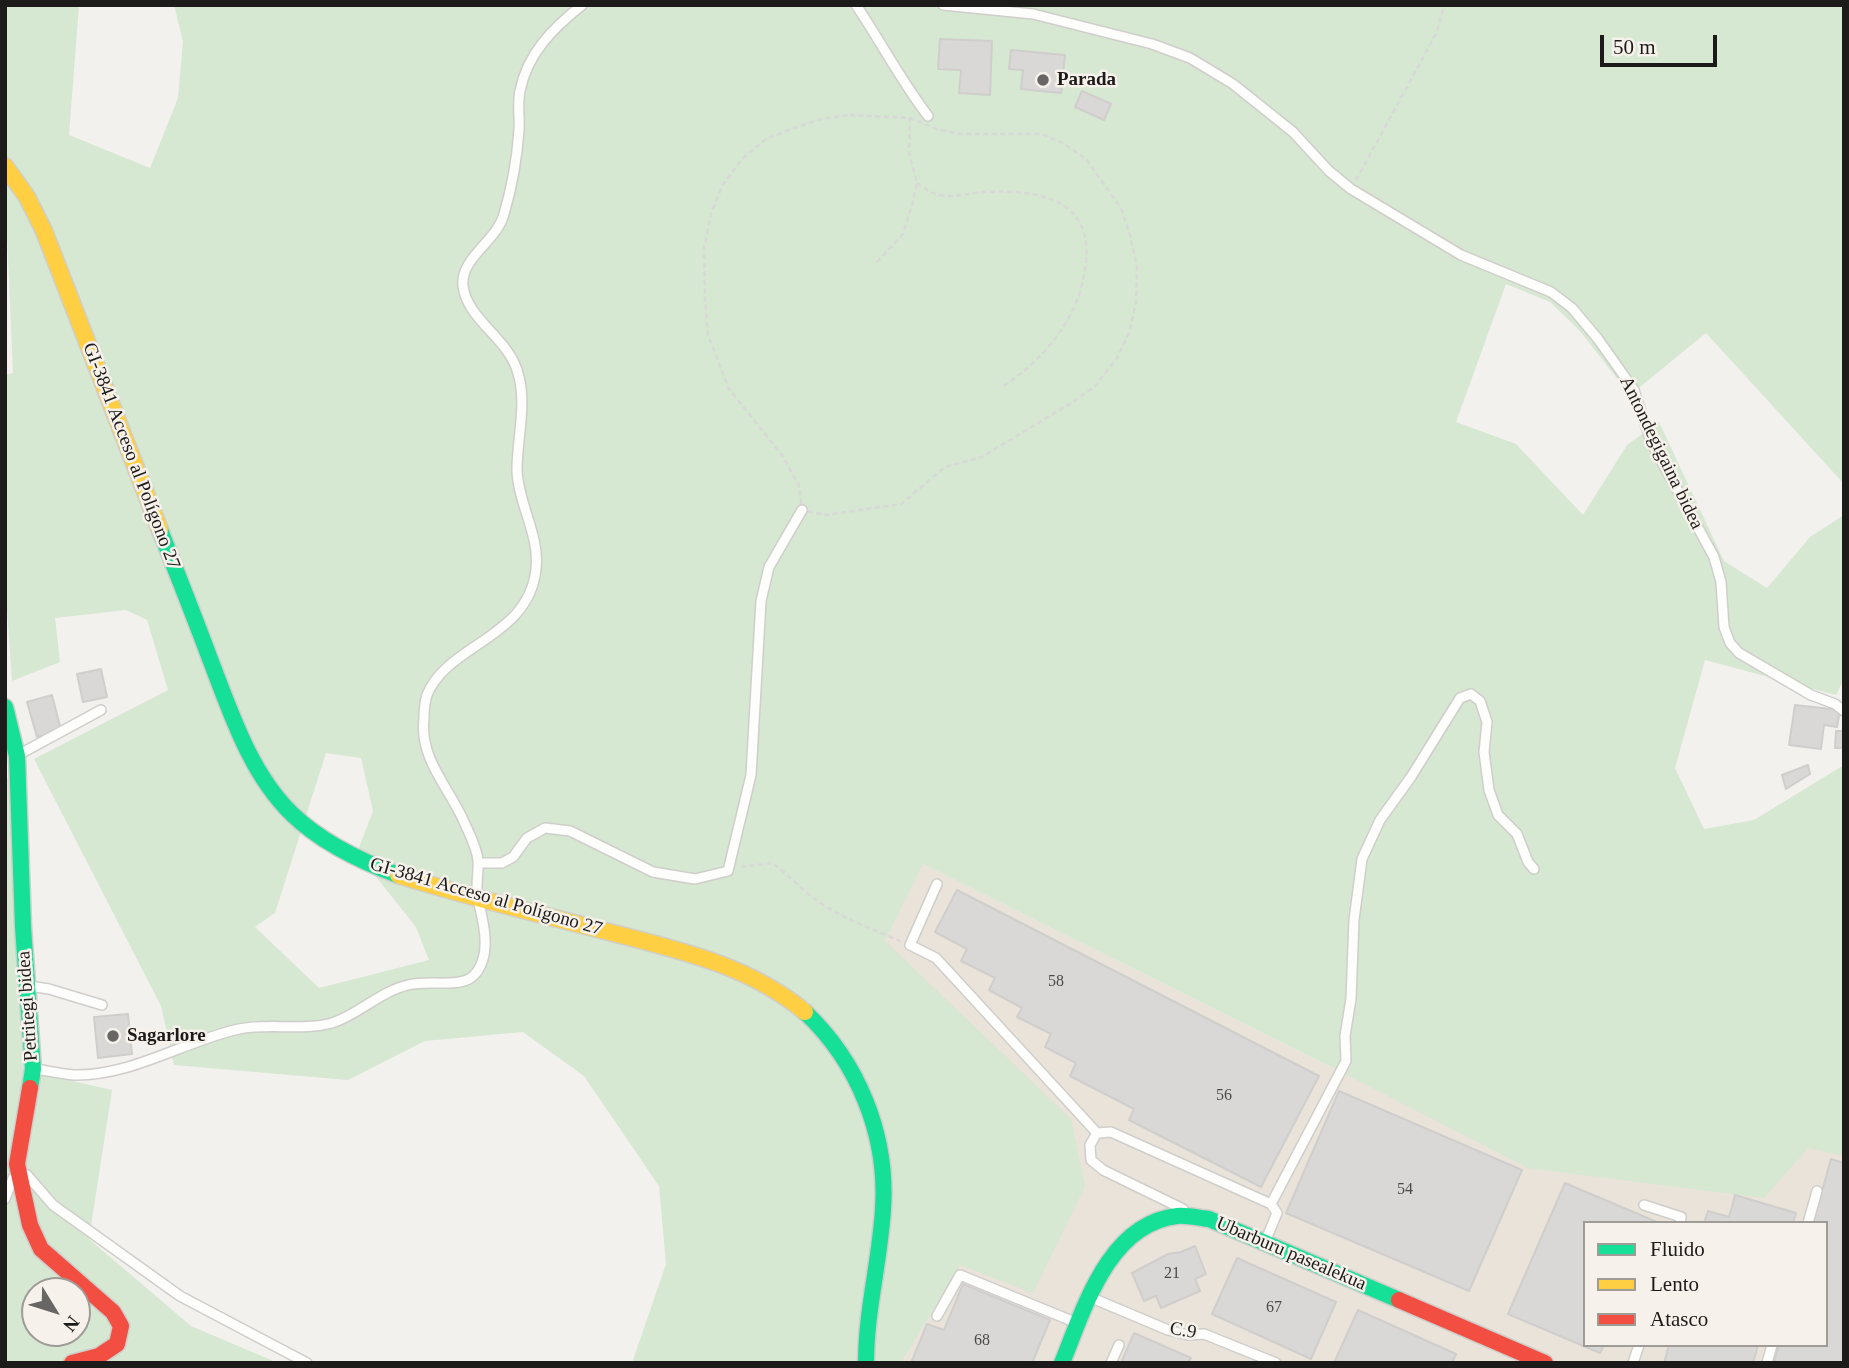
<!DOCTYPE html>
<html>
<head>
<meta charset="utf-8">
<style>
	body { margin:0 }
	#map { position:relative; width:1849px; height:1368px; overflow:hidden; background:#f3f1ee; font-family:"Times New Roman",serif }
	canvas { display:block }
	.frame { position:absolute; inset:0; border:7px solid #1d1b19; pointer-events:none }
	.legend { position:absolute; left:1583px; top:1221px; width:245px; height:126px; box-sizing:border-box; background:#f6f1eb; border:2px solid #9f9b97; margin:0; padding:9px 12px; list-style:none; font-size:21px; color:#1d1b19 }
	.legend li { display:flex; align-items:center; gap:14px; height:35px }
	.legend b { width:35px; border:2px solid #9f9b97 }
	.north { position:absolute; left:21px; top:1277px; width:70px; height:70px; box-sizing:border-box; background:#f6f1eb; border:2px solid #9f9b97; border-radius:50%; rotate:128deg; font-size:19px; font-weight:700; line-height:28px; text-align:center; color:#1d1b19 }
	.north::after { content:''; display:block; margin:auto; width:24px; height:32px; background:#686664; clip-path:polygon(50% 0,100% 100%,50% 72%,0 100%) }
	.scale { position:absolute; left:1600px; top:35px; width:117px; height:32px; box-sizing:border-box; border:4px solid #1d1b19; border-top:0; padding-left:9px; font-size:21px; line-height:24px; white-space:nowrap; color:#1d1b19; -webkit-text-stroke:5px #f6f1eb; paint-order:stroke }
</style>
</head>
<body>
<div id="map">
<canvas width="1849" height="1368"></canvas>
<div class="frame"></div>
<ul class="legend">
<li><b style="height:9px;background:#16e098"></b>Fluido</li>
<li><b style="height:9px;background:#ffcf43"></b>Lento</li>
<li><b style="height:9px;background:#f24e42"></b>Atasco</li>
</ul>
<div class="north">N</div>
<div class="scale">50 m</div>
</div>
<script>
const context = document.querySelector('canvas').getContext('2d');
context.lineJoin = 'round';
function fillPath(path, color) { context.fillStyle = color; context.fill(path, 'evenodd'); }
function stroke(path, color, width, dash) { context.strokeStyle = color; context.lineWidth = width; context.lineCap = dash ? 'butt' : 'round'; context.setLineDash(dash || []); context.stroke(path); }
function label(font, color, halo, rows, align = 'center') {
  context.font = font + ' "Times New Roman",serif'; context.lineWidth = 5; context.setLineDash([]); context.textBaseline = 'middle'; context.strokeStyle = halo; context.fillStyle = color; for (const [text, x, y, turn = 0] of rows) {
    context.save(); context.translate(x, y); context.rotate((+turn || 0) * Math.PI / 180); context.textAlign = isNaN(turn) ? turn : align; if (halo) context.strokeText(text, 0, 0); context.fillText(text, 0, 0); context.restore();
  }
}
const built = new Path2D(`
	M923,864L1341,1072L1808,1147L1844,1156V1363H901L960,1264L885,940ZM1585,1223H1826V1345H1585Z`);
const green = new Path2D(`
	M5,5H79L69,135L150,168L178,98L183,41L174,5H1844V484L1706,333L1630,395L1579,330L1550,302L1506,284L1456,422L1516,444L1583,515L1627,445L1659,422L1724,561L1767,588L1810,537L1844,515V679L1836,695L1705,660L1675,768L1704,829L1754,820L1844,765V1156L1808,1148L1764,1198L1528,1168L1341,1072L923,864L885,941L1071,1119L1085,1186L1033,1293L960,1265L901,1363H632L666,1264L659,1186L584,1076L523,1032L425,1041L348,1080L174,1065L161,1006L34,759L168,690L147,620L126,610L55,618L60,662L12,681L5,581V375L13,373L7,235L5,234ZM326,753L361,758L373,811L357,853L416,927L429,960L319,988L255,927L275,913Z
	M5,771L9,782L23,1070L112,1090L89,1239L191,1326L278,1363H5ZM35,1291H77V1333H35Z`);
const building = new Path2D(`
	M940,39L992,41L990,95L959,93L961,70L938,69Z
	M1011,50L1065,55L1061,93L1021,89L1023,70L1009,69Z
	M1082,91L1111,104L1104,120L1075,107Z
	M101,669L107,697L83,702L77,674Z
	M52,695L61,730L37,737L27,702Z
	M1795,705L1840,710L1837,727L1824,725L1821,749L1789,745Z
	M1836,731H1844V748H1835Z
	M1808,765L1810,774L1786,789L1782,775Z
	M957,890L1319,1076L1261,1187L1129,1120L1134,1109L1070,1076L1076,1063L1045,1047L1051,1034L1017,1017L1022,1008L989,990L995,978L961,961L967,949L935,932Z
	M128,1014L132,1054L98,1058L94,1017Z
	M1339,1091L1522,1170L1469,1291L1286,1213Z
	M1831,1159L1844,1163V1363H1774L1779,1345H1826V1223H1813Z
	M1565,1183L1657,1222L1585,1223V1345H1604L1600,1353L1508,1314Z
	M1735,1195L1796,1213L1793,1223H1704L1708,1211L1729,1217Z
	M1195,1246L1206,1274L1195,1279L1200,1291L1161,1308L1156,1296L1144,1301L1132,1273L1168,1254L1181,1252Z
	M1237,1258L1336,1302L1311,1359L1212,1314Z
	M963,1284L1050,1320L1032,1363H911L927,1324L944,1330Z
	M1358,1310L1456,1354L1452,1363H1334Z
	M1134,1333L1191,1358L1188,1363H1121Z
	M1669,1345H1758L1753,1363H1664Z`);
const path = new Path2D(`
	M850,115L910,118L937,129L958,134H1041L1063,143L1086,159L1121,208L1130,235L1137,267L1136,303L1129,333L1117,358L1095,386L1076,400L982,457L945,467L901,504L826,515L802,510L799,485L781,454L729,389L708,335L705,300L704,249L711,213L722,186L742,159L766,139L791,129L821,119Z
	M1356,180L1437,32L1444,5
	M917,183C923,187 929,192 936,194C952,199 968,193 984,192C1045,189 1099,201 1084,276C1075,323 1042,360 1004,386
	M877,262L903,234L912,206L917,183L909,153L910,118
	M741,867L772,863C788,874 800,888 815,899C840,918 871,928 900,941`);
const lane = new Path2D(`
	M856,5C881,42 901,81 928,116
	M943,5L1033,14L1152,44L1190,58L1233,84L1293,132L1329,171L1351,189L1461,255L1551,292L1572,308L1598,339L1634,390L1651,442L1714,557L1721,582L1724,627L1730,643L1739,653L1811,695L1835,704L1844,711
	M18,755L101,710
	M478,863H502L513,857L527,838L545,828L570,831L653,872L695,879L728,871L751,775L761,601L769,567L802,510
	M937,884L910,945L936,958L1097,1133
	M29,986L49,989L102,1005
	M36,1069C48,1071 62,1074 74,1075C132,1076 184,1041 239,1029C269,1023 302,1031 332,1023C358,1015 379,992 408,985C426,980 454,987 469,979C480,973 485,957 485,945C486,929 481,914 478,899C475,887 479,873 478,861C477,848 470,835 465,824C450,788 419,760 424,718C424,711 425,701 427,695C447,644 529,638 536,569C540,535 518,504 517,470C517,437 528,402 517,370C507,338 467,319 463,286C460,258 497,241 504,214C512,187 517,159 519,130C520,117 517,104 520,91C527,54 553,28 582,5
	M27,1175L53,1205L180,1296L307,1363
	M5,1199L13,1178
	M1271,1204L1346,1061L1345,1036L1351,999L1354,920L1362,859L1380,820L1411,777L1460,698L1471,694L1480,701L1487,722L1484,752L1489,790L1498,815L1517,834L1528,862L1534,869
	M1644,1205L1681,1217L1680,1223
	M1183,1209L1103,1170L1091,1160L1090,1145L1097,1133L1111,1132L1271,1204L1277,1213L1265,1242
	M1808,1223L1817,1191
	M1092,1298L1168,1330L1188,1335L1204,1334L1276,1363
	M937,1316L960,1275L1077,1323
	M1111,1363L1119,1345
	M1633,1363L1639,1345
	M1767,1363L1772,1345`);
const fast = new Path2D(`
	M160,530C177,573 194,616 210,659C231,713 250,773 292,814C322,843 360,861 398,875
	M5,707L17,756L23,927L33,1069L30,1088
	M805,1012C858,1062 888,1135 883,1209C880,1261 866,1310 866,1363
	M1062,1363C1084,1309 1108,1224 1177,1216C1187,1215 1199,1218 1209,1219L1399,1300`);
const slow = new Path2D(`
	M5,166L27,197L44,231L160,530
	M398,875C468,897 539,914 609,932C678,950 749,965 805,1012`);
const jam = new Path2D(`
	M30,1088L17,1164L30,1225L41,1249L113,1312L121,1326L117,1344L99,1356L72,1363
	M1399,1300L1545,1363`);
const markers = [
	[1043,80,7,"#686664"],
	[113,1036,7,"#686664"]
];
const numberNames = [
	["58",1056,982],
	["56",1224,1096],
	["54",1405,1190],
	["21",1172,1274],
	["67",1274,1308],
	["68",982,1341]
];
const poiNames = [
	["Parada",1057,80],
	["Sagarlore",127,1036]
];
const streetNames = [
	["Antondegigaina bidea",1661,453,64],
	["GI-3841 Acceso al Polígono 27",131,456,69],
	["GI-3841 Acceso al Polígono 27",486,897,16],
	["Petritegi bidea",28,1006,-94],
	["Ubarburu pasealekua",1291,1254,23],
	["C.9",1183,1331,10]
];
fillPath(built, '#e9e3da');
fillPath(green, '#d6e7d2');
fillPath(building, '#dad8d6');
stroke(building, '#d0cecc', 2);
stroke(lane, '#cfcecb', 12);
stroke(fast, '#cfcecb', 19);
stroke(slow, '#cfcecb', 19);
stroke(jam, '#cfcecb', 19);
stroke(path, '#d9d8d8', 2.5, [5, 3.5]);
stroke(lane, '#fdfdfc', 9);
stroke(fast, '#16e098', 16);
stroke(slow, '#ffcf43', 16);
stroke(jam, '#f24e42', 16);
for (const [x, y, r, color] of markers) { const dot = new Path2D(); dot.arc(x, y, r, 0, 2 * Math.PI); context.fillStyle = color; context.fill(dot); stroke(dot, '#f6f1eb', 2.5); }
label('16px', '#4d4b49', null, numberNames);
label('bold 19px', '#1d1b19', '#f6f1eb', poiNames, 'left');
label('19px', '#1d1b19', '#f6f1eb', streetNames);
</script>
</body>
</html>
